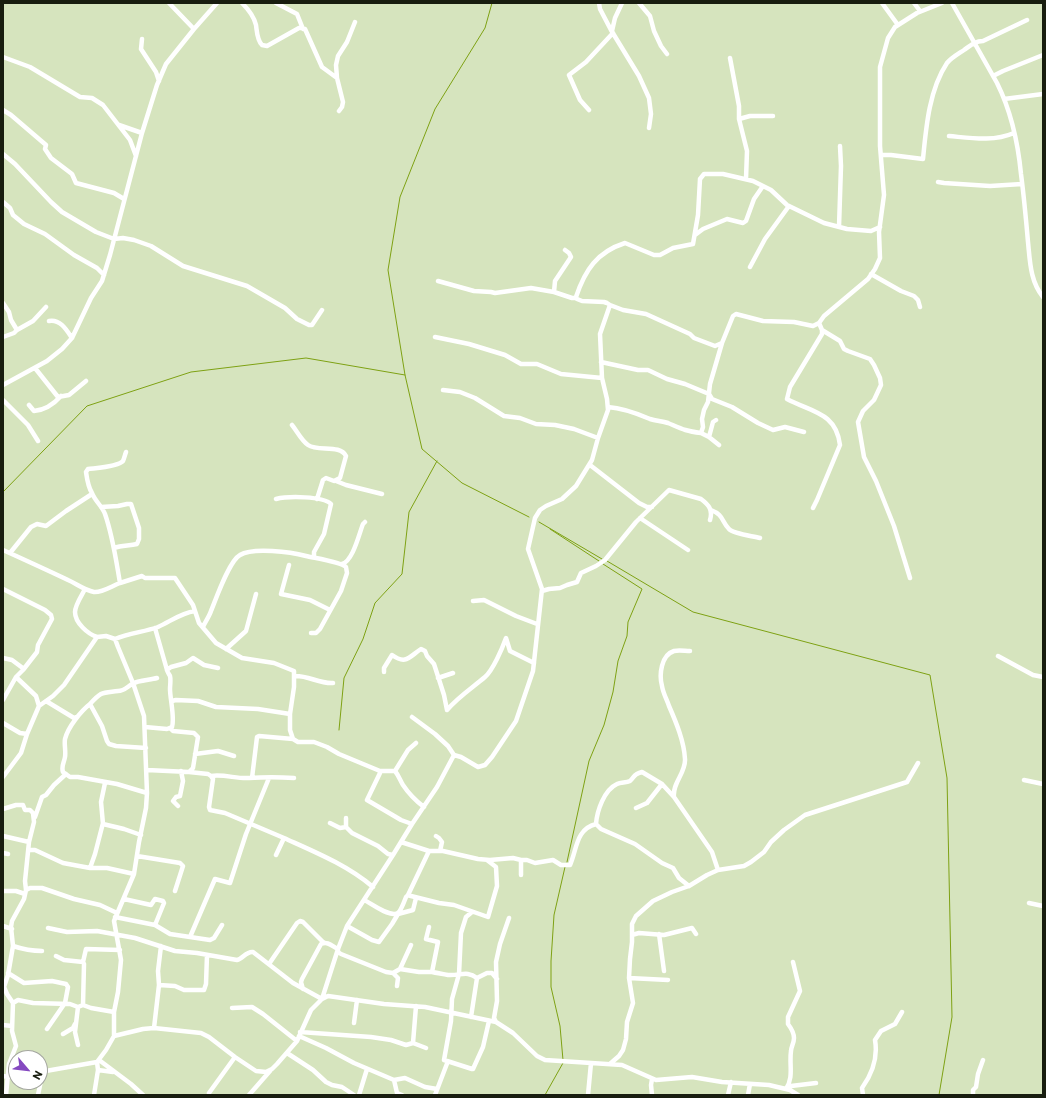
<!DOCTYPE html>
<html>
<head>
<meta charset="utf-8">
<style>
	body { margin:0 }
	#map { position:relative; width:1046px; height:1098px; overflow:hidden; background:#d6e4be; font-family:Commissioner,sans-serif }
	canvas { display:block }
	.frame { position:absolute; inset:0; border:4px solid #181d0f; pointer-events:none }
	.north { position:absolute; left:8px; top:1050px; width:40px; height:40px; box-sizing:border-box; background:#fff; border:1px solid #a3a59f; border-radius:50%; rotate:118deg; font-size:11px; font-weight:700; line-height:16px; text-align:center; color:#181d0f }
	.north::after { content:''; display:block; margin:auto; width:14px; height:18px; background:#8549c0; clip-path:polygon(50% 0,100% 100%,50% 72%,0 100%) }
</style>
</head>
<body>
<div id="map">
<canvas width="1046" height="1098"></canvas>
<div class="frame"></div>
<div class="north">N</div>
</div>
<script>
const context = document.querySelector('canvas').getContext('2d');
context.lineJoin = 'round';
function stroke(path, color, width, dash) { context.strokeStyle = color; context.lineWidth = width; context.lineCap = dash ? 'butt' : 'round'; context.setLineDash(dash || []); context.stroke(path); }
const stream = new Path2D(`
	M492,3L485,28L435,109L400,197L388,270L405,375L422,449L462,483L529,517
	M3,492L87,406L191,372L306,358L405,375
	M539,522L602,559
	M550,529L599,561
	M607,561L693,612L930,675L947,778L952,1017L939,1095
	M339,730L344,678L363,639L375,603L402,574L409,512L437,461
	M567,862L589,761L604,725L613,692L618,661L627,636L628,622L642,589L603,564
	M563,1060L560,1026L551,987V961L554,915L565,867
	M545,1095L563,1063`);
const minor = new Path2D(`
	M169,3L194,29
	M242,3C248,9 254,16 256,25C257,32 257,40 262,45L267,46L299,28H301L305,29L322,67L337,78L343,102L342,107L339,111
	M276,3L297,14L303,29
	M599,3L600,9L611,30L639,76L649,98L651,114L649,128
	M639,3L650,16L654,31L661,46L667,54
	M882,3L898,25
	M914,3L920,11
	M952,3L997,83C1011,111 1018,143 1021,174C1024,197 1026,219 1028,242C1030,261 1030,281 1043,297
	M612,31L615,18L622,3
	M142,39L141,49L156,72L159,81
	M3,57L30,67L80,97L92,98L103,105L130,140L136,156
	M730,58L739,106V119L747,151L746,179
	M993,76L1003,71L1043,55
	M337,78L336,65L338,56L347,42L355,22
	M1004,99L1043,94
	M3,110L11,115L46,145L45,149L51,158L72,174L76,183L114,193L124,199
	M589,110L580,100L569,75L586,62L613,33
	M739,119L750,116H773
	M119,125L142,133
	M949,136C971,138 993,142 1014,133
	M3,154L15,164L51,202L62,212L96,232L114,239L123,238L134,240L151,246L183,266L247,286L285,308L297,319L309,325H312L322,310
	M881,155H891L923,159C926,128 929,90 947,63C951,58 958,54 964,50C971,45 975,41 983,41L1027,20
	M938,182L944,183L990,186L1022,184
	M3,202L10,208L13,215L24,224L45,234L74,255L97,268L104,275
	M839,227L841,166L840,146
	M695,235L703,229L727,219L743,223L746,221L754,199L763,186
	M750,267L765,239L789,206
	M871,274L901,291L914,296L918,300L920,307
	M438,281L474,291L491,292L495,293L531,288L554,292L572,298H576
	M554,292L555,281L571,257L569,253L565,250
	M3,303L9,312L11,320L17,330L14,333L3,337
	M610,305L623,310L646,314L690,334L694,338L715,346L722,343L733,316L736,314L763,321L794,322L813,326L819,323L824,316L868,279L875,269L880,258L879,232L884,195L880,146V67L888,38L895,27L917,13L942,3
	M49,321C60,319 66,329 72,338
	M17,330L33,321L46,307
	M822,330L840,341L844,349L848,351L870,359L874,365L880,378L881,385L874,400L863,411L858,422L864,457L876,481L894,526L910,578
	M435,337L469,344L505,355L521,364H537L561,374L602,378
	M601,362L638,370H648L667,379L685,384L709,394L712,399L732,407L758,423L773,430L785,427L804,432
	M35,368L58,397L69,395L86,381
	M3,385L47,361L62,349L72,338L91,298L102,281L110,255L142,133L157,85L166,64L194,29L217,3
	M443,390L460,392L475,398L504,416L520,418L536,424L555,425L574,429L598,438
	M3,400L28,425L38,441
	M29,405L34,411C45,410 53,405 61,396
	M608,407C623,408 636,413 650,419C656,421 662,421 668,423C682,429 685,431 701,433
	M292,425C297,431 301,440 308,445C318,452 340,444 346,456L340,478L334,481L326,478L323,480L317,499
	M709,437L713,422L716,420
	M719,445L709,437L701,433L703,427L702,419L704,410L708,402L710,384L722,343
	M590,465L639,503L647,507H652
	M336,481L346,485L382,494
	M276,499C288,496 323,496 331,504L324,534L314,552V557
	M101,507L118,506L127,504H131L139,528V539L137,544C129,546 122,545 114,548
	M813,508L817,500L840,445C836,412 811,412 787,399L790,387L822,334V330L819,323
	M711,510C724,515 721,521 729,529C733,534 753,536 760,538
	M640,518L688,550
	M3,550C25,560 47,570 68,580C77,584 84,590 94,592C101,593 112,586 120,583C116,560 113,537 105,514C102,506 95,501 92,493C88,487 87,479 86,472L88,469C95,468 118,467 123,461C124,459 125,455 126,452
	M10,553L31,527L37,524L46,526L66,511L92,494
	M342,564C353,561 359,534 363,524L365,522
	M289,565L281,594L310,600L330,610
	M120,583L142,576L145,578H175L193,605L199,623L216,643L242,658L274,663L294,671V687L290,714
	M3,589L45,610L51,615L52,619L38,645L37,652L23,670L16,677L36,696L39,706L27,734L21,753L3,777
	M85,589C82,595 75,605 75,612C75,623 88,634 97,637
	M542,591L549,589L560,588L567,585L577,582L581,573L596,566L605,560L636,522L669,490L701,499C709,505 713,510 710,520
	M473,601L484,600L516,616L537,624
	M203,627C205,622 209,617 211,611C216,599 229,561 240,555C253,547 291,552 306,556C314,558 341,562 346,567L347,573L341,591L320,629L316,633H311
	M226,649L246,631L256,594
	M690,651C685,651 679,650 674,651C661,655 659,675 662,686C663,693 667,700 669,706C676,722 684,741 685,759C686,773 672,783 674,797L712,852L718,870
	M998,656L1033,675L1043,677
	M3,658L12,660L24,669
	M167,670L171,667L186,663L193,658L204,665L218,668
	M384,672V668L392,655C406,665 409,657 421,649L425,651L427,656L434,664L444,695L447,710C458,697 472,688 485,677C493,670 502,649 506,638L510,651L534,663
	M294,676C308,675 319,684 333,683
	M438,678L453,673
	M3,700L16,677
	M46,701L74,718L77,717
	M172,701L176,700L198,701L216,707L258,709L290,714V730L293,739L298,742H314L327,747L339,754L380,771H395C399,776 400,780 403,785C409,794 416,801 424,807
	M90,704C81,711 68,727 65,739C64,744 66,751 65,757C64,763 61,766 63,772L70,777H78L117,784L147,793
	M39,706L53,696L64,685L97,637L106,636L115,639C129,633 144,632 158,627C171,621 181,613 195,611
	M412,717L435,734L448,746L454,755L461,757L478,767L485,765L492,757L516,721L533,671L542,589L528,549L535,518L540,510L546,506L562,499L576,486L592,460L598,438L608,410L607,399L602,378L600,334L610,305L607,303L604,302L582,301L577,299L576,297C585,270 597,252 625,243L654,255H660L673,248L693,244L698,215L700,179L704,174H723L753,181L771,190L787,205L824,223L847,229L871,231L880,227
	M3,723L20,733L27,734
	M145,727L167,729L172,727C175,718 170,699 170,689C170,685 171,680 170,676C170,676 167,671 167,670L155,628
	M146,748L116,746L109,744L107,741L102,726L90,704C102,691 102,693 118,691C124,691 127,687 132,684C138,680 150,680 157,678
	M195,754L218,751L234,756
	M147,770L189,772L193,768L198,737L194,733L173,731L170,728
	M380,771V773L367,800L401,820L412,824
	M395,771L408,750L416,743
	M189,772L208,774L211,776C224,774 237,779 249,778C264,777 279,777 294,778
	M211,776L213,779L209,807L210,810L225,813L284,838L276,855
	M252,778L257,737L259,736L293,739
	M1024,780L1043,784
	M105,783L101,802L103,824L124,829L141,835
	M662,784L642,772C634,774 635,776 630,781C626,783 621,782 617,784C604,790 597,811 596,824L601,829L635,844L662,863L673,868L679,878L689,886
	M178,806L173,801L176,797L180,796L183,781L181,771
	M636,808L647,803L662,784L674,797
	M3,809L16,805H23L25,810H30L33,813L34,822L29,842L25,881L26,890L24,899L12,921L11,927L13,946L8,975L4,987L7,994L13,1003L12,1031L16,1046L9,1064L6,1095
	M35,817L42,797L46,795L54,785L66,774
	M346,818V827L352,833L378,846L388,854L393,855L412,824L437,787L454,755
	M330,823L340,828L346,827
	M3,836L29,842
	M436,836L439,838L442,842L440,851
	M284,838C315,852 347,865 373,887
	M401,842L429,851H443L478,859L490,860L513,858L521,860V875
	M29,850H35L63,863L90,868H107L134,874
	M3,853L8,854
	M137,856L180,863L183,866L175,891
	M521,860H527L535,863L553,860L561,865H570C577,849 576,829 596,824
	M90,868L95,854L103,823
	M26,890L30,888H42L74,899L100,905L117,913
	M3,891H16L25,894
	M408,895L429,851
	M124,899L151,905L155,899L163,901L164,903L155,925
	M364,900C371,903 392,920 399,912C402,908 404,902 406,897L408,895L411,896L439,903L454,905L488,917L497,886L496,867L487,860
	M1029,903L1043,906
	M472,912L466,917L461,933L459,974L452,999L451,1021L444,1060L472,1069H473L483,1047L489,1021
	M115,917L155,925L170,934L210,940L214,938L222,925
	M3,926L12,929
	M347,926L372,940L379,942L392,924L398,914L413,910L416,898
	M48,928L67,932L97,931L135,938L175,951L197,953L237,960C243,959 246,951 253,952L293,983L322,999L338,949L347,926L393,855
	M659,934L664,971
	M632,935L639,933L664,935L692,928L696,934
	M190,937L215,879L230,883L246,834L269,778
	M13,946C22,949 32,951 42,951
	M56,956L64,960L83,962
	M269,964L297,923L300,921L303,922L324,943
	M400,969L419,972H432L438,942L426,939L429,927
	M432,972C437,973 443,974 448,975C460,976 467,970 477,978
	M8,973L24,983L52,981L66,984L68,987L65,1003L47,1029
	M393,973L398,978L397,986
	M629,978L668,980
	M159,985L175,986L184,990H204L206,984L207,955
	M303,989L301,982L302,979L321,944C328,941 332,946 338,949V952L341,954L386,972L393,973L400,969L411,945
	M13,1003L18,1000L33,1003L70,1004L78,1007L83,1005L91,1008L114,1012
	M83,1005L84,964L83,962L86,949L120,950
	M78,1007L75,1032L78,1045
	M232,1008L252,1007L263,1014L297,1041
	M471,1017L477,978L487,973H492L497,979
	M496,1022L494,1018L497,1001L496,962L500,944L509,918
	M354,1023L357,1000
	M3,1025L12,1026
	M154,1028L159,985L158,971L161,946
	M300,1032L371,1037L391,1040L406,1045L413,1043L426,1048
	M63,1034L73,1028L75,1024
	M114,1036V1012L118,992L121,960L114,921L134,874L139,842L146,808L147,793L144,716L133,683L118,647L115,639
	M299,1036L326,1048L354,1063L394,1080L397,1093L402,1095
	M413,1043L416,1006
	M287,1053L313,1070L326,1082L332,1085L342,1087L354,1095
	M99,1060L131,1084L143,1095
	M611,1063L619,1056L623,1050L626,1039L627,1022L633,1003L629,978L630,959L632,942V924L636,916L653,901L672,892L689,886L707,875L718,870L744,866L751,862L764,852L771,842L784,830L805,815L907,782L918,763
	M98,1070L113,1072
	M40,1072L97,1062L106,1050L114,1036L143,1029L154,1028L201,1033L209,1037L235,1057L256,1071L266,1072L272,1069L277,1064L297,1041L311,1010L322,999L328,996L384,1004L425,1007L496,1022L513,1033L537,1056L545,1060L622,1065L656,1080L692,1077L722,1082L769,1085L790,1090L798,1095
	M3,1076L8,1077L16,1076
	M394,1080L405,1078L425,1087L437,1089
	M787,1088L791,1086L816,1083
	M786,1089C794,1077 789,1065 791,1051C791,1047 794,1043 794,1038C794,1032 791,1028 788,1024V1017L800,991L793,962
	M209,1093L235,1057
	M38,1095L43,1071
	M94,1095L98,1070L97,1062
	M249,1095L270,1071
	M359,1095L367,1069
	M435,1095L448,1061
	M588,1095L591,1063
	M652,1095L651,1085L652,1079
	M728,1095L731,1082
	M748,1095L750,1084
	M863,1095L862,1088C872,1074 878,1057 875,1040L881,1031L895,1024L902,1012
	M973,1095V1090L976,1087L978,1074L983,1060`);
stroke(stream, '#7ea113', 1);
stroke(minor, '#fff', 4.5);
</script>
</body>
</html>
